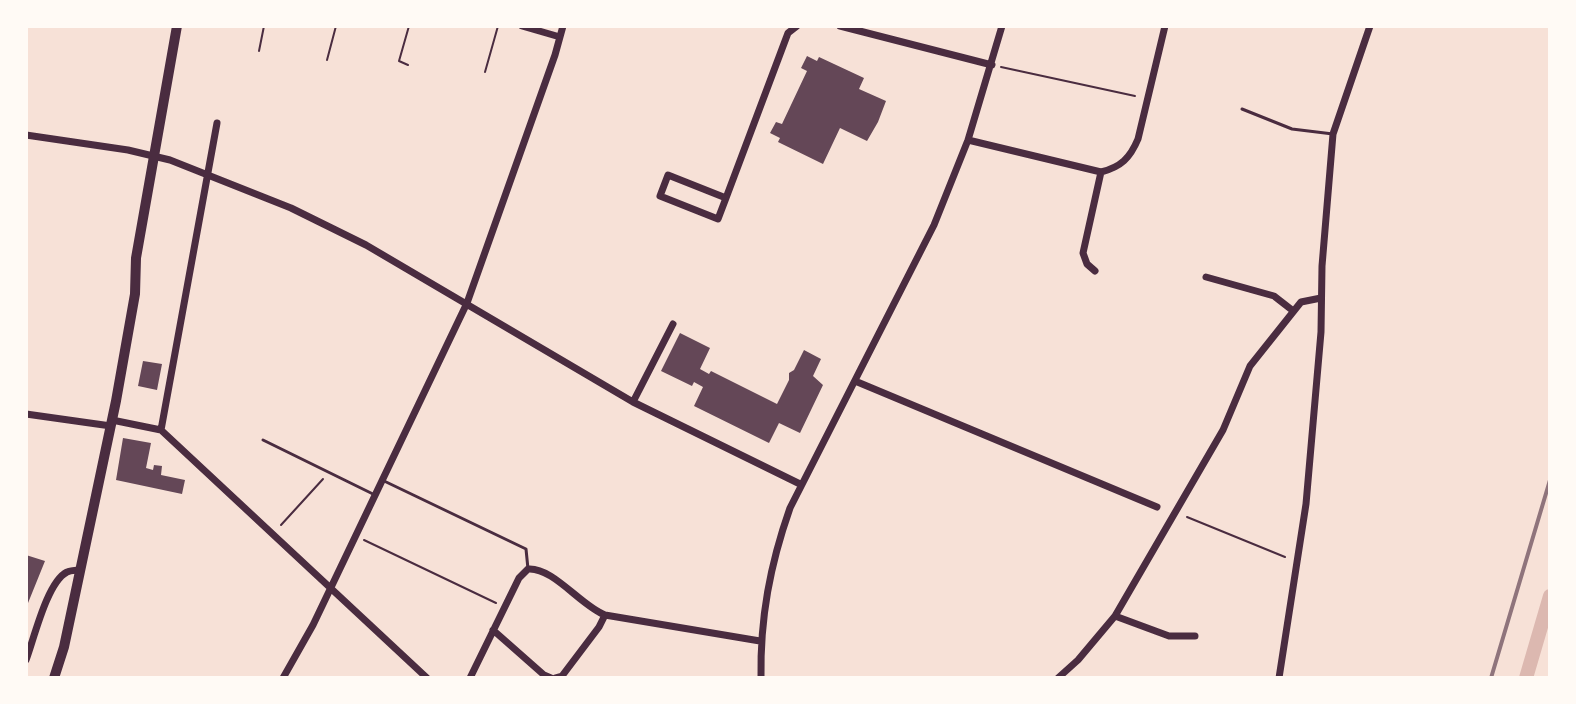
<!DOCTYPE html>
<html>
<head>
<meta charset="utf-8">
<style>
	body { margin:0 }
	#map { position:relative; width:1576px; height:704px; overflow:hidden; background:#f7e1d7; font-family:"Libre Baskerville",serif }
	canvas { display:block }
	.frame { position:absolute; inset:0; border:28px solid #fffaf5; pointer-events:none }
</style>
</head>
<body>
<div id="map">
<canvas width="1576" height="704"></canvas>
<div class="frame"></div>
</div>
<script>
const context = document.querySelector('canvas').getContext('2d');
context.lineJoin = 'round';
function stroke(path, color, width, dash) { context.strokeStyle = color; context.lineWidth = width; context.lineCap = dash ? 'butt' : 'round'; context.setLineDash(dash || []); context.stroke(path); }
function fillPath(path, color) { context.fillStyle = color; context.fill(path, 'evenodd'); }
const canal = new Path2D(`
	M1526,678L1550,596`);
const building = new Path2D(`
	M807,56L817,61L819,57L864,78L859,89L886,101L878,122L867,141L840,128L823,164L778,142L780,138L770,133L776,122L782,124L807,71L801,68Z
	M680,333L710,348L700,369L709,374L711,371L777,404L789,380V373L794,370L804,350L821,359L813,376L823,385L800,433L779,423L769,443L694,406L703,387L694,382L692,386L661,371Z
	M143,361L162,364L157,390L138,386Z
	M123,438L151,443L146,468L153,470L154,465L162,466L161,475L185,480L182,494L116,480Z
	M26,555L45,561L26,608Z`);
const path = new Path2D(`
	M259,51L264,26
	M327,60L336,26
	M408,65L399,61L409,26
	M1001,67L1135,96
	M485,72L498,26
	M1187,517L1285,557
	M281,525L323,479
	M364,540L496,603`);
const service = new Path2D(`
	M1242,109L1292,129L1333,134
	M263,440L375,495
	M382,480L526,549L528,569`);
const minor = new Path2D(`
	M522,26L560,37
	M840,26L992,65
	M26,135L128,150L170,160L291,208L366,245L633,402L800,484
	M968,140L1101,172C1121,167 1130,158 1138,139L1165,26
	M726,198L668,175L660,196L718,219L726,198L788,33L797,26
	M1095,271L1087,264L1083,253L1101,172
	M1206,277L1274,296L1292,310
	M855,381L1157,507
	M633,402L673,324
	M26,414L111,426
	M112,420L161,430L427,678
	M161,430L217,123
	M1115,616L1169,636H1195
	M493,630L544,675L551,678
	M26,660C34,639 47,582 67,572C68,571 77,570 79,570
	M283,678L313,625L467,303L555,55L563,26
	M470,678L519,578L528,569C553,567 581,606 605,615L760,641
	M555,678L562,676L599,627L605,615
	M761,678C760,618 770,565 790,508L934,225L968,140L1002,26
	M1058,678L1078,660L1115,616L1223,430L1250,366L1301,302L1321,298
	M1279,678L1306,504L1321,332L1322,266L1333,134L1370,26`);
const secondary = new Path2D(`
	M54,678L64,647L116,401L135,294L136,258L177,26`);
const rail = new Path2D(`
	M1491,678L1550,480`);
stroke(canal, '#dcb8b0', 14);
fillPath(building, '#644757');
stroke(path, '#4a2c40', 2);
stroke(service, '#4a2c40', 3);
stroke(minor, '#4a2c40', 7);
stroke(secondary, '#4a2c40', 10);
stroke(rail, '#8f747c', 4);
</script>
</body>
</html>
